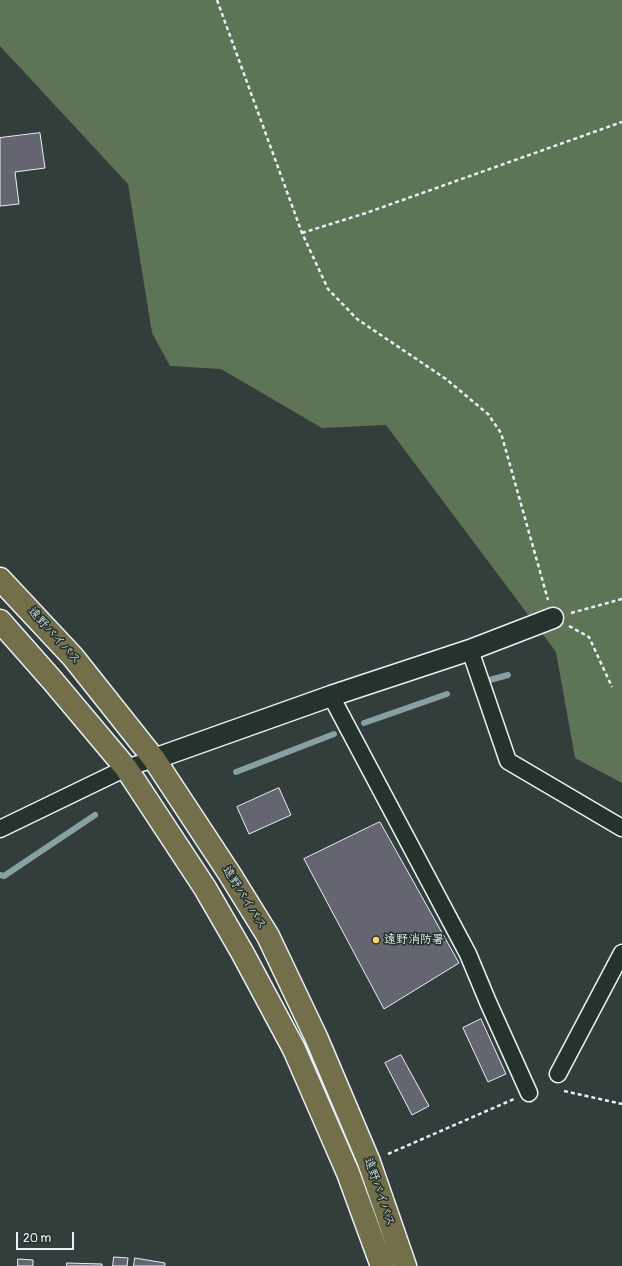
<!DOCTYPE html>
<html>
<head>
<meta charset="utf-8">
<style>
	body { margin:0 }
	#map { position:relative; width:622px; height:1266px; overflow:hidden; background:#333d3b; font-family:Pangolin,sans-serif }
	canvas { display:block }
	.scale { position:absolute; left:16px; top:1232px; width:58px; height:18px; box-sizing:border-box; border:2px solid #e8f1f8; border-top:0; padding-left:5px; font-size:12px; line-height:14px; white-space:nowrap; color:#e8f1f8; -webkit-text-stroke:3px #26332d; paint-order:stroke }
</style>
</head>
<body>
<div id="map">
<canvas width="622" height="1266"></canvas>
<div class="scale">20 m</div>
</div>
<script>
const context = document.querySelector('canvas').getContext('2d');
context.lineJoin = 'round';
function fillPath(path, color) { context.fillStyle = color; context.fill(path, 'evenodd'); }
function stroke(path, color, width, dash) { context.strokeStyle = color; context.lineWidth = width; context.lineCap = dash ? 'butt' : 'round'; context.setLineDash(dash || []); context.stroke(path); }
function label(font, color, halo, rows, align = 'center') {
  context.font = font + ' Pangolin,"Klee One",sans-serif'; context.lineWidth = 3.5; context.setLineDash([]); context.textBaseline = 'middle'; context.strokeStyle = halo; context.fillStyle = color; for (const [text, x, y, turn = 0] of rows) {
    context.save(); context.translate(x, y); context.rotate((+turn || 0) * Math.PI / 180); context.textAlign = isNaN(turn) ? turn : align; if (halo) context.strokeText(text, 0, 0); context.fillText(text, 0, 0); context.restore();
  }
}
const green = new Path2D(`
	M0,0H622V783L575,758L556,652L386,425L322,428L221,369L170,366L152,333L128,184L0,46Z`);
const stream = new Path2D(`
	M486,681L508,675
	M364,723L447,694
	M236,772L334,734
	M0,875L4,876L95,815`);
const building = new Path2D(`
	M40,133L45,168L15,172L19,204L0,206V138Z
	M279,788L291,815L249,834L237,807Z
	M380,822L459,963L384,1009L304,859Z
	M481,1019L506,1074L488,1082L463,1028Z
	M401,1055L429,1106L412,1115L385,1063Z
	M114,1257L128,1258L127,1266H113Z
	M135,1258L165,1263V1266H134Z
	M18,1259L33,1260V1266H18Z
	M67,1263L102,1264V1266H67Z`);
const path = new Path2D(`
	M217,0L302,233L328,289L357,319L446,379L488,414L501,433L548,600
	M302,233L366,213L622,122
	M571,613L622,599
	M569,626L589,637L612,687
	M564,1091L622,1104
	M388,1154L514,1099`);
const minor = new Path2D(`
	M470,650L508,761L622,828
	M331,696L468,954L488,1002L529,1093
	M0,829L126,768L154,759
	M558,1074L622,953`);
const tertiary = new Path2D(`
	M154,759L331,696L470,650L553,618`);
const trunk = new Path2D(`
	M0,579L73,657L154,759L229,873L268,936L316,1037L369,1162L405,1266
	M0,621L52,680L126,768L205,888L242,952L294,1049L348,1173L382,1266`);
const markers = [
	[376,940,4,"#ffd166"]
];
const streetNames = [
	["遠野バイパス",54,636,48],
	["遠野バイパス",244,898,58],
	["遠野バイパス",379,1192,71]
];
const poiNames = [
	["遠野消防署",384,940]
];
fillPath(green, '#5e7457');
stroke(stream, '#87a0a3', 6);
fillPath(building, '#656471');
stroke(building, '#e8f1f8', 1);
stroke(minor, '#e8f1f8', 19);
stroke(tertiary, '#e8f1f8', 23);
stroke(trunk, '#e8f1f8', 25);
stroke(path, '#e8f1f8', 2.5, [4, 3]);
stroke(minor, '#26332d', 16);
stroke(tertiary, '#26332d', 20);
stroke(trunk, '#726f4a', 22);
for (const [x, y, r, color] of markers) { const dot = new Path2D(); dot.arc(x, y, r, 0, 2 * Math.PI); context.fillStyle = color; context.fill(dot); stroke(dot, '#26332d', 1.5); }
label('12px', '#e8f1f8', '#26332d', streetNames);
label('bold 12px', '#e8f1f8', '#26332d', poiNames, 'left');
</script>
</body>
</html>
